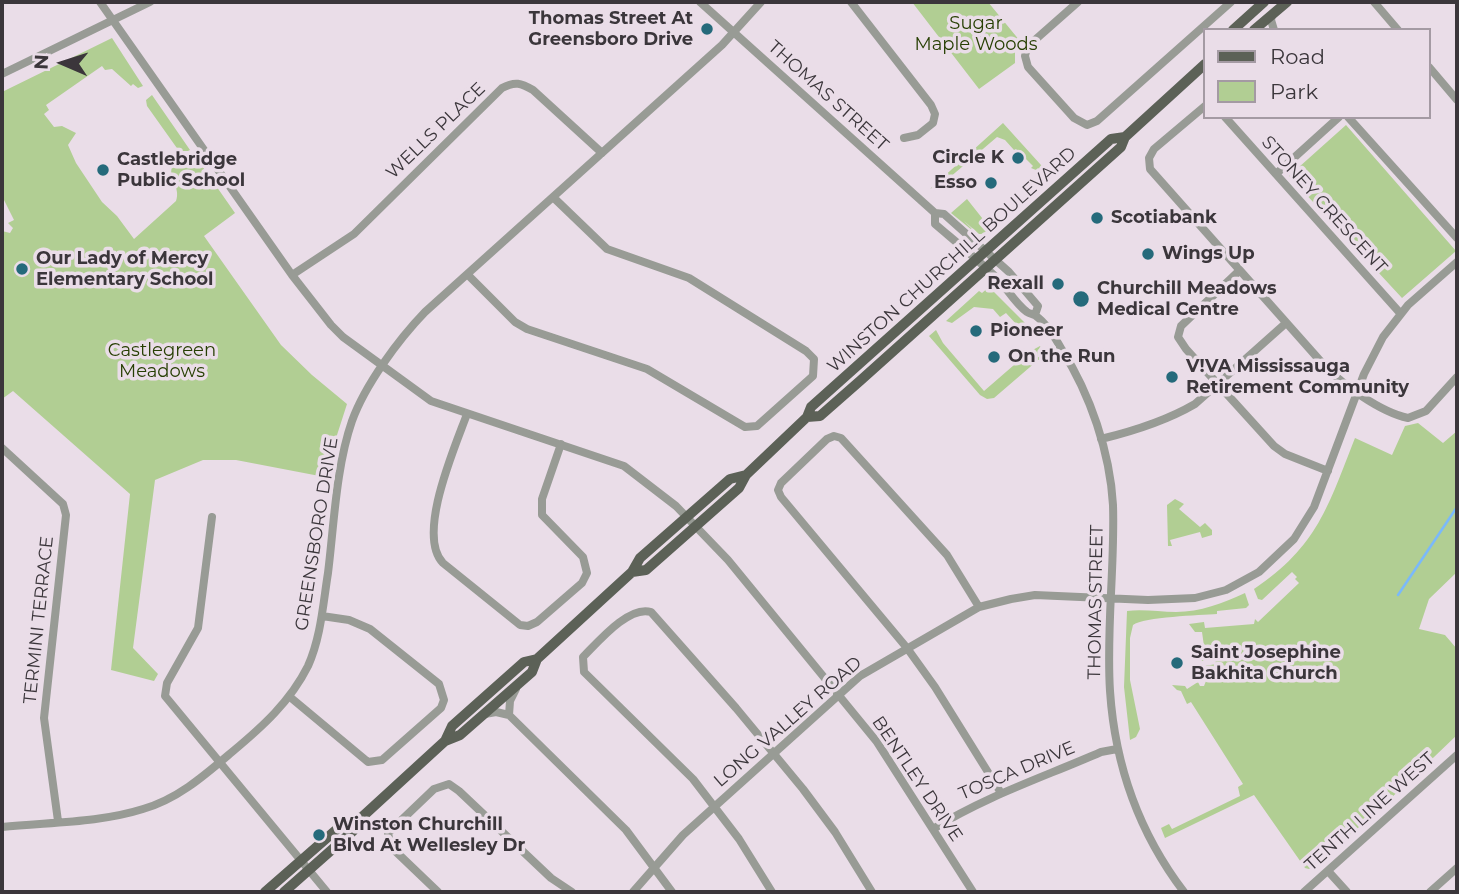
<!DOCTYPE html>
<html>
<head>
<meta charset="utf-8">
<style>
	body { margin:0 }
	#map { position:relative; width:1459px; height:894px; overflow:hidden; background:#eadde8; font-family:Montserrat,sans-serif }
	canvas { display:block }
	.frame { position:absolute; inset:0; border:4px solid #3b363b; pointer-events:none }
	.legend { position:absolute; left:1203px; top:28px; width:228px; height:91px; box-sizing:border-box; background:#eadde8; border:2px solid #a49aa3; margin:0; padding:9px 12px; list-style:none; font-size:21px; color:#3b363b }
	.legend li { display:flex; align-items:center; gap:14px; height:35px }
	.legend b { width:35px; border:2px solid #a49aa3 }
	.north { position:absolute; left:28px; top:28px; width:70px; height:70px; -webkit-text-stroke:5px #eadde8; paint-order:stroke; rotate:273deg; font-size:19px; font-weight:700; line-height:28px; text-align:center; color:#3b363b }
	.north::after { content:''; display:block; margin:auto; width:24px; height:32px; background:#3b363b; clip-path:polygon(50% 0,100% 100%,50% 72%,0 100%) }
</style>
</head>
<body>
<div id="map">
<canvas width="1459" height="894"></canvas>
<div class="frame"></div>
<ul class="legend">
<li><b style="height:9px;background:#5c6157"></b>Road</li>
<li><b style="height:19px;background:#b1ce93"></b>Park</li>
</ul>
<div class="north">N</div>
</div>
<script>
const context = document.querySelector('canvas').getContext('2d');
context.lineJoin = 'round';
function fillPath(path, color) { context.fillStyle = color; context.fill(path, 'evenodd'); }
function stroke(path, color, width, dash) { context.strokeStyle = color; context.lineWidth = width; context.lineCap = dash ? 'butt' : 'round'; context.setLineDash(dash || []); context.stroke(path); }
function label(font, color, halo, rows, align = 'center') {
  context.font = font + ' Montserrat,sans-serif'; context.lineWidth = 7; context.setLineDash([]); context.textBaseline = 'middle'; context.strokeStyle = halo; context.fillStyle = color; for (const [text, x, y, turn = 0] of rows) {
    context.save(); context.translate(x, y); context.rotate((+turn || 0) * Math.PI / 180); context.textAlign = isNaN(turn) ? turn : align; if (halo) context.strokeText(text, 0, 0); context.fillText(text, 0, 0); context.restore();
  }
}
const green = new Path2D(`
	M912,2H988L1020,41L1015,51V63L979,89Z
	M112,38L143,86L138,88L133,84L131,86L112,69L105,70L102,66L46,105L49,110L44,114L54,127L62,126L76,133L68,145L76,163L102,202L117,216L134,239L176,201C181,187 168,179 172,167L186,166L198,160L235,213L204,236L281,345L312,375L347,404L337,435L330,478L236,460H203L155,480L133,648L158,674L154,681L111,670L130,494L13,391L2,399V231L10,233L13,228L8,223L14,220L2,196V92Z
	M152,95L190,150L188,151H179L147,106L146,100Z
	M1003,123L1050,175L1045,180L1036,170L1031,168L1033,166L1016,149L1014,150L1005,140L997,137L949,178L930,189Z
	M1346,125L1456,251L1402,298L1289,176Z
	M967,199L990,228L983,234H979L964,221L978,235L951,213Z
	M989,287L1026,324L1013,331L1012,330L1017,325L1006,313L1000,317L993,309L974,307L952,323L946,321L979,291L982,293Z
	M936,330L943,343L984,391L1029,352L1040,346L1044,355L994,398L987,399L980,395L929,336Z
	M1418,423L1443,443L1457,431V572L1429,599L1419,629L1445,635L1457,649V735L1388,801L1380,806L1371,817L1309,869L1305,868L1254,795L1165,838L1161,828L1169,824L1172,829L1240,796L1238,787L1243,784L1191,702L1187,704L1181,691L1177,690L1172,685L1185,686L1187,689L1198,682L1200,686H1204L1206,681L1201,678L1206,670L1205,666L1216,664L1215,659L1202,661L1198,654L1195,655L1191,653V646H1204L1202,632H1195L1189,624L1204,622L1205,628L1254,624L1255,619L1258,622L1299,583L1295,579L1297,577L1292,572L1262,600L1258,599L1254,589C1318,546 1328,506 1355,438L1392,455L1405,426Z
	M1175,499L1184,504L1179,509L1200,527L1205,523L1212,530V535L1202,538L1200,532L1170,540L1172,546H1168L1167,505Z
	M1245,593L1249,605L1246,608L1217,611V614C1200,615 1144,617 1133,625L1130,638V680L1140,729L1136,737L1130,740L1124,687L1127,611C1143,609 1160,612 1176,612C1200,612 1223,603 1245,593Z`);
const stream = new Path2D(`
	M1398,595L1457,507`);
const minor = new Path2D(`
	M100,2L292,275L331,325L343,337L431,401L624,466L676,506L728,560L877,742L973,892
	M700,2L935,213L944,214L1009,272L1038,306L1035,315
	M851,2L931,105L935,114L933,123L918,135L904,138
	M1078,2L1027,47L1025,56L1028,67L1074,118L1087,125L1097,121L1231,2
	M1374,2L1398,30
	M1272,15L1271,20L1274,30
	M1429,67L1457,100
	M2,74L150,2
	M1205,106L1154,149L1149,158L1150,169L1323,364C1343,385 1380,412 1408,418L1426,411L1457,377
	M1225,117L1400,313
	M1348,117L1457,238
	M1276,174L1339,117
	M935,213V224C956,242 978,260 999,280C1008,290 1016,304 1027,312C1030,314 1034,314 1036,316C1046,323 1056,339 1062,350C1090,394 1110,452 1113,505C1115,567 1106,629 1110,691C1115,765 1139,833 1184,892
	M1239,271L1181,326L1178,337L1186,349L1274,446L1285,454L1328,471
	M292,275L354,234L502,88C515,81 521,83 533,90L602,153
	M468,275L515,322L527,329L647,369L745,427L757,426L813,376L814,359L806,351L689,278L607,249L554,198
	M467,414C455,447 416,535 443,563L520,625L528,626L537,622L582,583L587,573L583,557L542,515V499L561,444
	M1101,439C1134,431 1166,421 1195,404L1286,323
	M2,448L63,504L66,515L44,718L58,821
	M212,517L198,628L167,683L165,696L327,892
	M979,607L947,555L841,438L834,436L827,439L781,483L778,490L781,497L907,648L935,687L1001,793
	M290,697L368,762L382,760L441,708L444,700L439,684L370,629L349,620L322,616
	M485,714L496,712L509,715L626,830L672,892
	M509,715L510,701L516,689
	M2,827C48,822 99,823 143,809C178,799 205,775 232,752C262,727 290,702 308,666C321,637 323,604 328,573C334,525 336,467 352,421C365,385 398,340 425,312L722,45L761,2
	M933,829C986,796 1044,777 1101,752L1117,749
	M1328,871L1347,892
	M438,892L391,847L388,833L434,789L449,784L459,791L551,878L572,892
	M633,892L683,835L860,676L979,607L1011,599L1035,595L1148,600L1195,598L1226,590L1259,572L1294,539L1314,507L1364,374L1383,337L1408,305L1457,262
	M772,892L739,839L693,779L584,672L583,657C598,642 629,605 651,612L736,708L803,789L835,832L872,892
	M1304,892L1457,755
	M1430,892L1457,868`);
const major = new Path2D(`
	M1233,30L1264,2
	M1254,30L1287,2
	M807,417L820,416L861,380L1121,147L1125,137L1205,64
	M632,572L646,570L739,488L746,475L807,417L811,407L1111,139L1125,137
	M445,741L452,726L524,662L537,659
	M265,892L344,823L362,817
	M284,892L353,831L362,817L445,741L460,735L532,672L537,659L632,572L640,558L730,479L746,475`);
const markers = [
	[707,29,7,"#256a7b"],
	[1018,158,7,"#256a7b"],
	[103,170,7,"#256a7b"],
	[991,183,7,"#256a7b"],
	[1097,218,7,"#256a7b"],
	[1148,254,7,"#256a7b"],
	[22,269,7,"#256a7b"],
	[1058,284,7,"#256a7b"],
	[1081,299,9,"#256a7b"],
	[976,331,7,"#256a7b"],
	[994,357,7,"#256a7b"],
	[1172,377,7,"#256a7b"],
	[1177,663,7,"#256a7b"],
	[319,835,7,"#256a7b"]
];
const poiNames = [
	["Thomas Street At",693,19,"right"],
	["Greensboro Drive",693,40,"right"],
	["Circle K",1004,158,"right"],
	["Castlebridge",117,160],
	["Public School",117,181],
	["Esso",977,183,"right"],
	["Scotiabank",1111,218],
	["Wings Up",1162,254],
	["Our Lady of Mercy",36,259],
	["Elementary School",36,280],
	["Rexall",1044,284,"right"],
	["Churchill Meadows",1097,289],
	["Medical Centre",1097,310],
	["Pioneer",990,331],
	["On the Run",1008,357],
	["V!VA Mississauga",1186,367],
	["Retirement Community",1186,388],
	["Saint Josephine",1191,653],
	["Bakhita Church",1191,674],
	["Winston Churchill",333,825],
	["Blvd At Wellesley Dr",333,846]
];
const parkNames = [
	["Sugar",976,24],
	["Maple Woods",976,45],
	["Castlegreen",162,351],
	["Meadows",162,372]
];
const streetNames = [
	["THOMAS STREET",828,96,42],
	["WELLS PLACE",436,131,-44],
	["STONEY CRESCENT",1324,205,48],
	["WINSTON CHURCHILL BOULEVARD",952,260,-42],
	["GREENSBORO DRIVE",317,534,-81],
	["THOMAS STREET",1096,602,-89],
	["TERMINI TERRACE",39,620,-84],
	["LONG VALLEY ROAD",788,722,-41],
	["TOSCA DRIVE",1017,771,-23],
	["BENTLEY DRIVE",917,779,56],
	["TENTH LINE WEST",1370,812,-42]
];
fillPath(green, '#b1ce93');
stroke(stream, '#7ab9fb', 2.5);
stroke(minor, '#989b95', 8);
stroke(major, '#5c6157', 10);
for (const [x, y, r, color] of markers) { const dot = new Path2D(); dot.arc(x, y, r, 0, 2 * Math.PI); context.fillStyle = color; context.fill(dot); stroke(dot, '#eadde8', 2.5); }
label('bold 18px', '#3b363b', '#eadde8', poiNames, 'left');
label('18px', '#273f03', '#eadde8', parkNames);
label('18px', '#3b363b', '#eadde8', streetNames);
</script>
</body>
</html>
